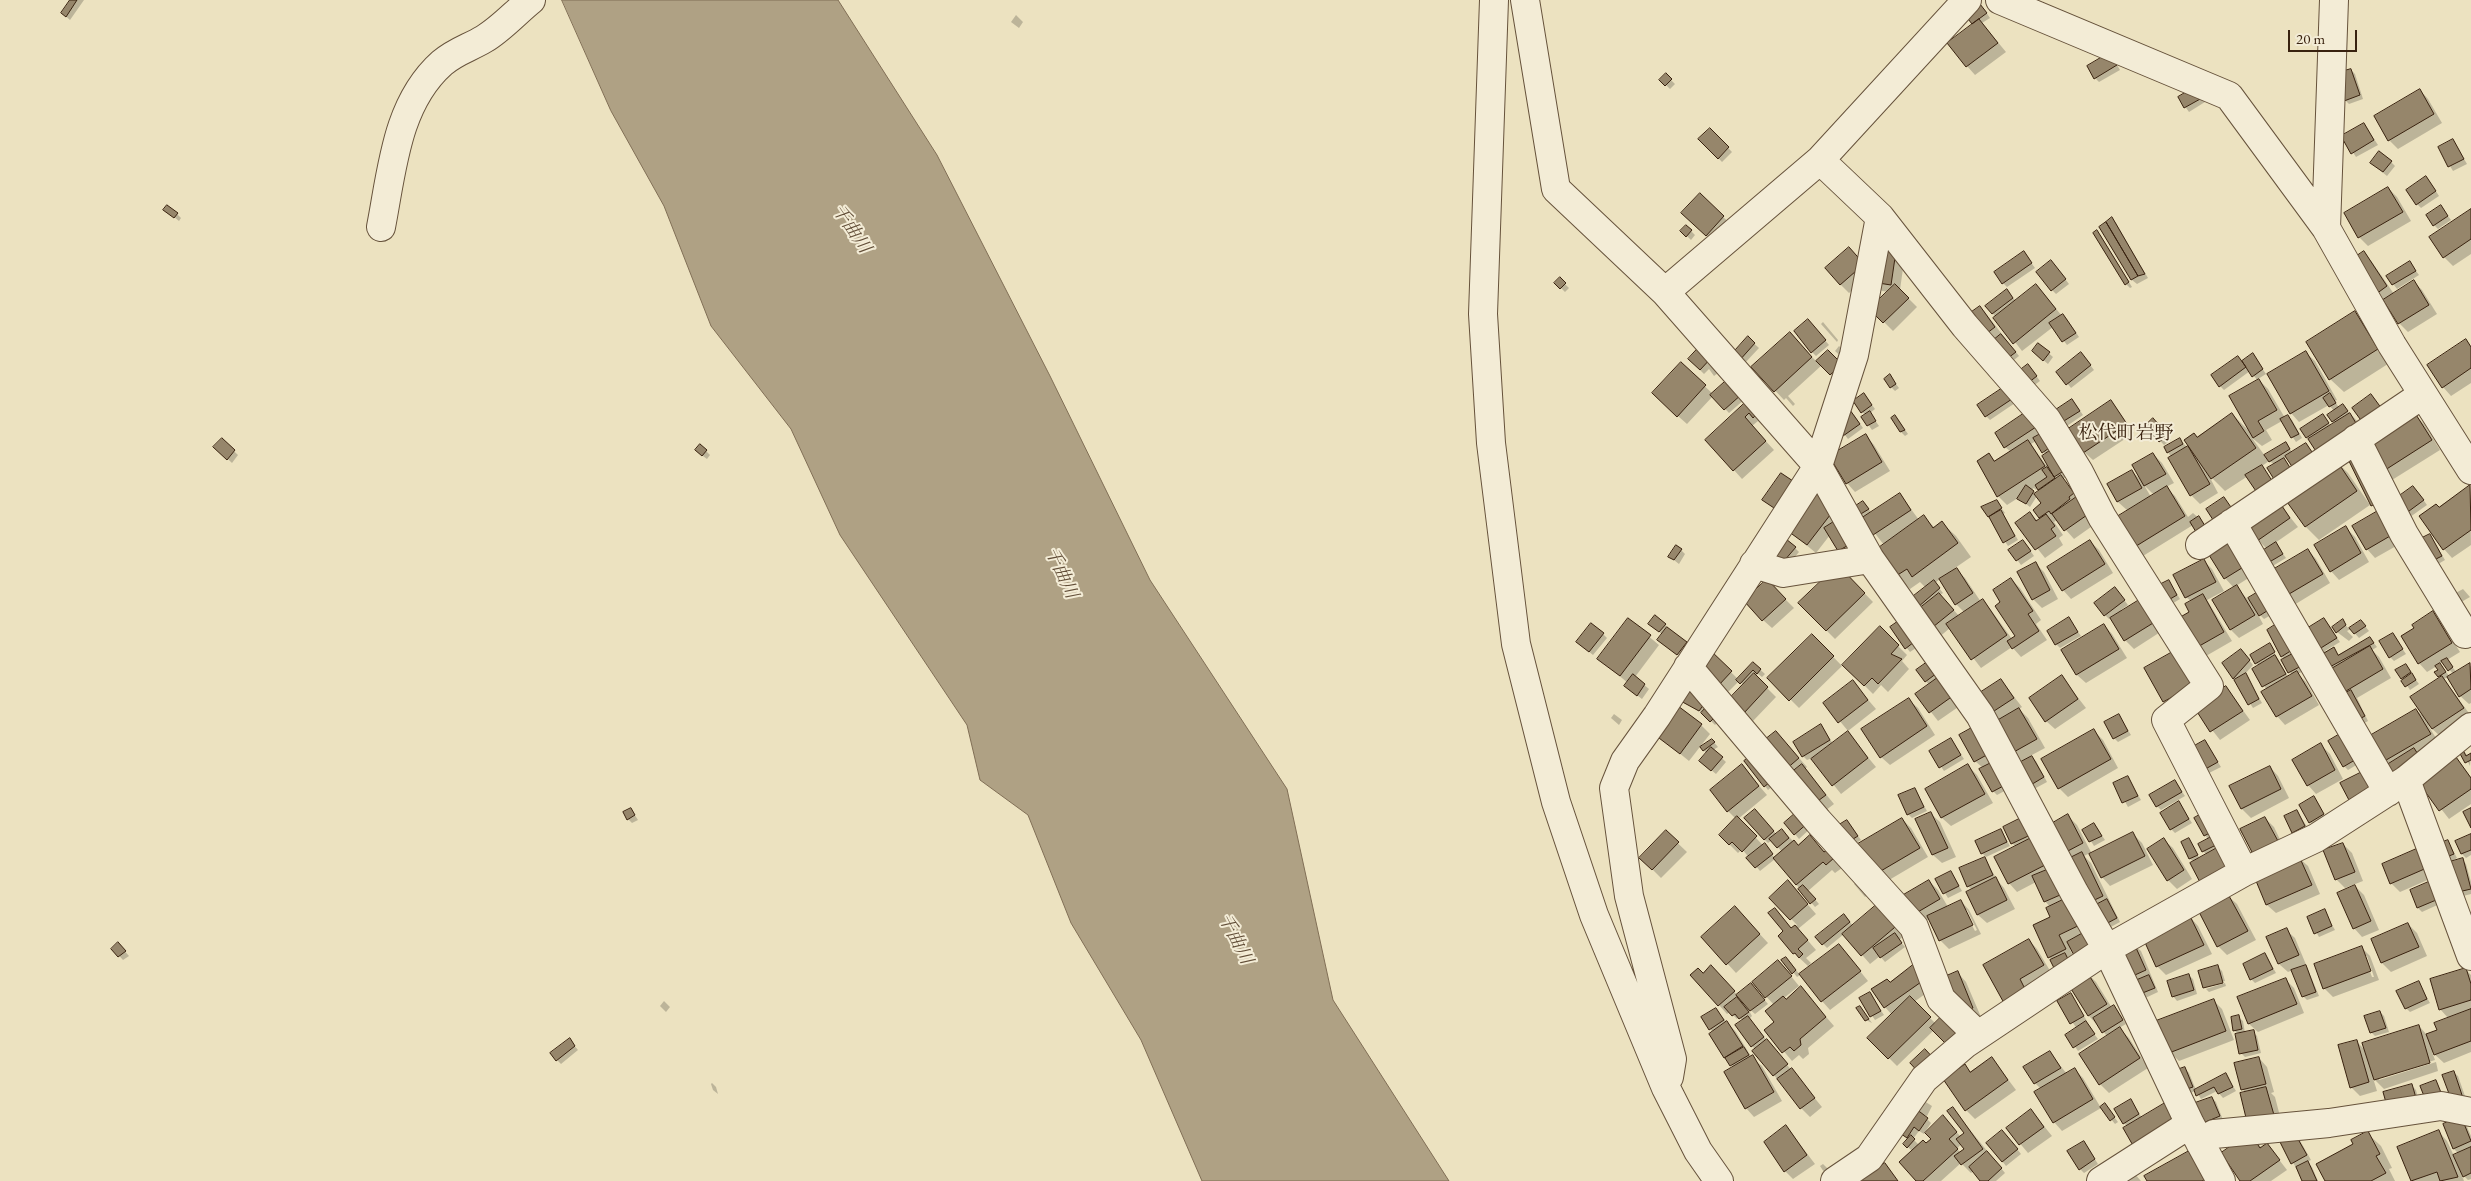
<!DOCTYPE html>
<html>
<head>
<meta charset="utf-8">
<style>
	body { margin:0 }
	#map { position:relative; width:2471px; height:1181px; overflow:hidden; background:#ece2c0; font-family:"EB Garamond",serif }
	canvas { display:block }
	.scale { position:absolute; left:2288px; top:30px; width:69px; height:22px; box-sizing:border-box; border:2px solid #39220f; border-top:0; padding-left:6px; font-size:15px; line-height:18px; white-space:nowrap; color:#39220f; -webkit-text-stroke:4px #f3ecd6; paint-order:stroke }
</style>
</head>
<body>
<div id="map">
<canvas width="2471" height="1181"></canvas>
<div class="scale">20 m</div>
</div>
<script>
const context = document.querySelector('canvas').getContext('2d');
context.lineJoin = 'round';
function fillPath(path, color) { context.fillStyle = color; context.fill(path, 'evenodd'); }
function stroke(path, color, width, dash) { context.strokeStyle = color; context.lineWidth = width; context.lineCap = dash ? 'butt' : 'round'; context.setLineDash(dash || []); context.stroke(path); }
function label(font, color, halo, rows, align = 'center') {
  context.font = font + ' "EB Garamond","Noto Serif JP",serif'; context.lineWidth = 4; context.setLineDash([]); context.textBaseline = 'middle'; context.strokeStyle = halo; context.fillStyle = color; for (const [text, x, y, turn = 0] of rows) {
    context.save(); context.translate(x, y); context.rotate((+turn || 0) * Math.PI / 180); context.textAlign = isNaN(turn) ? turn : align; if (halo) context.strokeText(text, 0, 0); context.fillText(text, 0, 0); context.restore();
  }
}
const water = new Path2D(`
	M562,0H838L937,155L1050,376L1150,580L1287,789L1333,1000L1449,1181H1202L1141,1040L1071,923L1028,815L980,780L967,725L840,535L791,429L711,326L664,206L611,111Z`);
const shadow = new Path2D(`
	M71,0H84L70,20L62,13Z
	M1984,9L1990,18L1982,23L2006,52L1975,75L1967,66L1974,25L1967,15Z
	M1016,15L1023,22L1019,28L1011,22Z
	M2113,58L2120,70L2099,82L2095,78Z
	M2351,70L2355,74L2363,99L2349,104L2345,100Z
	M1666,75L1675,84L1670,89L1661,80Z
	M2420,90L2428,99L2442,123L2398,149L2389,140Z
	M2199,93L2205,102L2189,112L2179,98Z
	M2364,124L2378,145L2356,157L2343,137Z
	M1710,129L1732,152L1722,162L1700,139Z
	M2453,140L2467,164L2453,171L2439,148Z
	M2391,162L2395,166L2387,176L2376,167Z
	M2430,182L2439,196L2421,208L2417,204Z
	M2388,188L2397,197L2411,221L2368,246L2359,237L2345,213Z
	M2441,207L2451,220L2438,229L2434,225Z
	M2471,211V254L2453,266L2444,257Z
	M169,213L177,214L181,218L179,221Z
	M1723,217L1732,225L1715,244L1692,222Z
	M2112,219L2116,223L2148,278L2137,284L2132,280L2100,227Z
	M1686,226L1695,235L1691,240L1682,231Z
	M2097,232L2101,236L2132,287L2130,288L2126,284Z
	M1896,252L1904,261L1900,290L1917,307L1893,331L1871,309L1889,292L1882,291L1874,282Z
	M2364,253L2372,262L2394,294L2414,282L2422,290L2437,314L2408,332L2399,323L2386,302L2381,305Z
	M1858,257L1872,273L1849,293L1840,284Z
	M2027,257L2035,268L2007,287L2003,283Z
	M2410,263L2419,275L2397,289L2388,277Z
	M2055,266L2069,284L2056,294L2052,290Z
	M1560,279L1569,288L1565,292L1556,283Z
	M2007,291L2016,301L2044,294L2062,316L2067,319L2079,337L2067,345L2053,327L2022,351L1987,306Z
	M1984,311L2019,356L2009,364L1987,340Z
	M2355,313L2368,326L2391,362L2344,392L2330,379Z
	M1823,322L1838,340L1837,342L1821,324Z
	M1812,325L1829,345L1816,356L1812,352Z
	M1748,338L1759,348L1744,364L1733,354Z
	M2466,341L2471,346V383L2451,396L2443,387Z
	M1798,343L1817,362L1828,352L1845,369L1835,378L1822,365L1788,396L1795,404L1793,406L1786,398L1784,400L1753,367Z
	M2038,344L2053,357L2048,364L2037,355Z
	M1839,346L1853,359L1849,364L1835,351Z
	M2306,353L2315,361L2337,400L2335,401L2339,408L2346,409L2359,423L2405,541L2375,558L2367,549L2379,512L2372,505L2346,453L2335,460L2348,473L2370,505L2319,540L2306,527L2329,464L2307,437L2323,416L2331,426L2335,424L2333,421L2334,411L2329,405L2299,422L2291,413Z
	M2253,355L2266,374L2258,379L2268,389L2285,418L2288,416L2292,420L2302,438L2296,442L2282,421L2266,430L2272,440L2262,446L2252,438L2265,456L2285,443L2293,453L2306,444L2319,463L2287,457L2284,459L2297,478L2269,461L2262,466L2279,491L2248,476L2225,491L2208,474L2218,493L2200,504L2191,495L2166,448L2180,440L2194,454L2197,438L2232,414L2250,432L2258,381L2250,371L2224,390L2220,386L2242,362Z
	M2085,358L2094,370L2071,388L2058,372Z
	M1689,359L1716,361L1711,366L1718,373L1714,376L1709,369L1704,374Z
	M1681,364L1713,394L1728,381L1745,399L1729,413L1713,396L1687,424L1662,402Z
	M2032,370L2040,381L2029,389Z
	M1890,376L1899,388L1895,391L1891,387Z
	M2007,386L2018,401L1990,420L1986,416Z
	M1867,398L1875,409L1870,413L1879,426L1872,430L1863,417L1866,415L1862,412Z
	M2111,402L2134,433L2093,460L2084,452Z
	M1747,403L1766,422L1762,425L1758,421L1752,426L1774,450L1742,479L1707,440Z
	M2076,405L2083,415L2064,428L2060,424Z
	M2026,413L2070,474L2063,479L2098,522L2074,539L2057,520L2054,522L2063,535L2059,538L2063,545L2045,558L2017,523L2030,514L2038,521L2041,519L2034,510L2043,504L2037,496L2030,507L2018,498L2007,505L1998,496L1989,454L1996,462L2011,452L2005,447ZM2036,441L2046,455L2048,464L2046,465L2031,444ZM2034,488L2036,490L2038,488L2041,491L2036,494L2031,490Z
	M1854,415L1863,428L1848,439L1835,422Z
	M2415,415L2424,424L2440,450L2392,480L2383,472Z
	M1895,417L1899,421L1908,434L1905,436L1901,432L1893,419Z
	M2157,423L2171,440L2164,445L2146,426Z
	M1866,436L1874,445L1890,471L1855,492L1847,483Z
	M222,440L238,455L232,463L215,447Z
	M706,451L710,455L707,459L700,454Z
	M2153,454L2162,463L2174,483L2166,487L2175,496L2188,517L2193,513L2203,522L2211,535L2193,525L2143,556L2134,547L2128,511L2118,502L2108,485L2132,471L2141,480ZM2144,485L2152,493L2155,495L2151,497Z
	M1795,484L1811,489L1857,546L1843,554L1830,535L1816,553L1783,526L1788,519L1764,500Z
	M2470,487L2471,545L2452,558L2444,549L2439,508Z
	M2417,491L2427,505L2410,517L2406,513Z
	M1900,494L1919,520L1924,517L1935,528L1942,523L1956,536L1971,557L1955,568L1965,578L1981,602L1983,601L1991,610L2012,639L2016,636L2002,602L2011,579L2020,588L2041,620L2036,624L2047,640L2021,657L2012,647L1981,668L1950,628L1938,638L1913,599L1926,588L1920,582L1910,589L1897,575L1884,545L1860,514L1863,502L1872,513ZM1940,579L1956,604L1965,613L1960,617L1940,595L1943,593L1935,583Z
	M1997,502L2005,513L2003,514L2018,540L2008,546L1982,507Z
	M2278,502L2298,527L2275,543L2286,558L2271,567L2267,549L2258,540Z
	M2346,528L2355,537L2369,562L2339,580L2331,571Z
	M2430,535L2445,560L2433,567Z
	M2090,541L2099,550L2113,573L2071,599L2063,590Z
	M2027,546L2034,556L2021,565L2010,550Z
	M2206,547L2258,572L2236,586L2248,600L2258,593L2273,614L2264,619L2256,611L2263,624L2239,638L2231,630L2213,601L2234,588L2225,578Z
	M1795,548L1799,552L1789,564L1776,554Z
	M1681,550L1685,554L1679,564L1670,557Z
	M2308,550L2316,559L2330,583L2294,605L2285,596Z
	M2203,560L2212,569L2224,591L2207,600L2232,641L2206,656L2212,665L2208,668L2204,664L2191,612L2192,602L2186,597Z
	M2035,563L2044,572L2058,599L2042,608L2033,599Z
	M1838,566L1873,602L1835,639L1800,604Z
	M1767,581L1794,608L1772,628L1763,620Z
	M2169,581L2180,599L2170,605Z
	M2463,589L2470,597L2456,605L2450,596Z
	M2119,593L2128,605L2121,610L2122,612L2144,598L2165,629L2134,649L2125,640L2111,617L2109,619L2105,615Z
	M2432,613L2441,622L2460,652L2447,660L2457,673L2471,666V703L2469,704L2459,695L2448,677L2444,679L2471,716L2441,737L2428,725L2439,743L2400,790L2382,763L2416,710L2427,719L2441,678L2437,666L2427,672L2419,663L2415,628ZM2443,662L2454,675L2450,677L2440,664Z
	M1628,619L1659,645L1635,677L1649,689L1642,699L1630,690L1628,683L1599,659Z
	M2069,619L2081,636L2060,648L2056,644Z
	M2324,619L2340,642L2325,651L2326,653L2334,649L2339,655L2370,638L2377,647L2372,650L2379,657L2391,678L2357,698L2368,721L2359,726L2317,650Z
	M2342,621L2349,629L2361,621L2369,631L2359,638L2351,629L2347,631L2353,637L2349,641L2337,632Z
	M1665,625L1690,647L1682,658L1663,644V635L1654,628Z
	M2104,625L2112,634L2127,658L2086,683L2077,675L2062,651Z
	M1880,628L1907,655L1902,661L1909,669L1888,692L1881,685L1873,694L1844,665Z
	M1891,628L1922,644L1910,652Z
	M2269,630L2312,666L2298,674L2306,682L2319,705L2285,725L2277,716L2267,690L2253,669L2259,666L2256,663L2270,645L2289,678L2292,676Z
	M1603,634L1607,638L1593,655L1582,646Z
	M2392,634L2406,654L2394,661L2390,657Z
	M1812,635L1842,666L1799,708L1769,678Z
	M1710,652L1738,679L1753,663L1765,674L1762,677L1758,674L1755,676L1776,697L1753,721L1746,714L1744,715V685L1739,681L1727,693L1707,674Z
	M2245,655L2253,665L2245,674L2262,703L2253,708L2224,663Z
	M1936,664L1964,703L1938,721L1917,694L1929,685L1926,681Z
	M2405,665L2419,684L2410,690L2402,678Z
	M2062,677L2086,708L2055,729L2046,721Z
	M2001,680L2022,707L2019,709L2028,718L2045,748L2030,756L2036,761L2047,782L2034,789L2023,762L2013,752L2000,720L1992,713Z
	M1852,681L1876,709L1848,731L1825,703Z
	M1689,684L1719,721L1715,725L1704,714L1679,699Z
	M2226,687L2250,720L2220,740L2195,708Z
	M1909,700L1918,708L1935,735L1890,765L1881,757Z
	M1614,714L1622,720L1619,725L1611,718Z
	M2119,716L2131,735L2118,742L2114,738Z
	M1701,725L1710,734L1689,761L1657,735Z
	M1824,730L1833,744L1848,733L1876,767L1841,794L1812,758L1807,760L1803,756Z
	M2094,731L2103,740L2118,768L2068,797L2059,788Z
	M1776,732L1807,767L1805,769L1834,804L1821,814L1789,776Z
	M1961,735L2001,765L2012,787L1997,795L1993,791L1983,768L1975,761Z
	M2349,737L2363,761L2348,770L2344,766Z
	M1712,740L1718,747L1713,750L1726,762L1716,774L1705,765L1707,754L1702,748Z
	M1951,740L1964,759L1944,771L1931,752Z
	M2205,742L2221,767L2205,775Z
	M2321,745L2330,754L2343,779L2316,794L2308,785Z
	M2461,748L2468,756L2471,754L2470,766Z
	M2456,759L2471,777V804L2449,819L2421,783Z
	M1746,761L1779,781L1768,790Z
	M1742,766L1767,795L1738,819L1776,859L1782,852L1772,840L1768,843L1764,839L1759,814L1777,835L1782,830L1798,846L1818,845L1842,868L1835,873L1832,870L1808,891L1819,904L1815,907L1775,859L1760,871L1742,849L1738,853L1720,835L1736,819L1728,811Z
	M1968,766L1977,775L1993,803L1951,826L1942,818L1926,789Z
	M2270,767L2278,776L2289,798L2251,818L2242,809L2231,786Z
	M2128,778L2141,800L2128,807L2115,784Z
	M2175,782L2185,796L2161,810L2157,806Z
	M1914,789L1927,811L1912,818L1908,814Z
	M2314,798L2327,819L2314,826L2310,822Z
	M2179,803L2192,823L2175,833L2171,829Z
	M631,809L638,820L632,823L628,819Z
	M2297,811L2309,830L2297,836L2293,832Z
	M1931,814L1940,822L1956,857L1942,863L1933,855L1917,820Z
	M2205,814L2221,848L2194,862L2190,859L2189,840L2200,859L2207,855L2203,851L2209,840L2205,835Z
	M2029,815L2092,932L2070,949L2074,958L2053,961L2049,957L2050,907L2045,901L2036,882L2017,892L2009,883L2016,847L2012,843Z
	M2068,816L2077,825L2092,854L2133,834L2142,843L2153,865L2110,886L2102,877L2090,853L2084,856L2091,863L2120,922L2107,929L2073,858L2067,852Z
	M2265,818L2274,827L2285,850L2262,862Z
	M1902,819L1911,828L1928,857L1884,883L1875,875Z
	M1786,823L1812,827L1799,839Z
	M2094,824L2105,840L2094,846L2084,830Z
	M1850,825L1861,840L1850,847Z
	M2001,830L2010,846L1986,857L1982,853Z
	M1666,832L1687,852L1661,878L1641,858Z
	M2471,835V855L2466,858L2462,854Z
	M2164,840L2173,848L2192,879L2177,889L2168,880Z
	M2448,841L2457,858L2448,863L2462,860L2466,864L2471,882V894L2459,897L2447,862Z
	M2343,844L2352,853L2363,881L2345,888L2336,879Z
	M2420,849L2437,876L2400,892L2391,883Z
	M1985,858L1997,880L2004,888L2015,909L1987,923L1978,915L1968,893L1972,890L1968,886Z
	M2299,858L2308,866L2320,894L2276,913L2267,905L2255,877Z
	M1951,872L1962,891L1948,898L1937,880Z
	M1862,878L1872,891L1865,897L1854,884Z
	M1929,881L1938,890L1948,907L1961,901L1969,910L1981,934L1949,949L1940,940L1930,919L1921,924L1912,916ZM1964,910H1967L1977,930L1975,931Z
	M2433,882L2444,902L2422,912L2418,908Z
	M2355,886L2364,895L2379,930L2362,937L2354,928Z
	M1796,891L1816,914L1798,929L1816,950L1806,958L1811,963L1808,966L1794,953L1774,909L1792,929L1797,925L1771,898Z
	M2228,896L2237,904L2256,940L2227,955L2218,946L2200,911Z
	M1882,902L1909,932L1899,940L1905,947L1885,962L1880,956L1870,964L1844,934L1827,948L1823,944L1848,919L1853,926Z
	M2324,911L2335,930L2319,937L2308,918Z
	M1744,917L1768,943L1736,973L1703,937Z
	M2190,917L2198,926L2212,954L2166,975L2157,966Z
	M2408,924L2417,933L2427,956L2391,972L2382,963L2372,939Z
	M2286,930L2295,938L2319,996L2307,1000L2303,996L2293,970L2288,972L2279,964L2267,938Z
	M2029,940L2037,949L2052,974L2005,1002Z
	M2132,943L2141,951L2158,992L2141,1000L2131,984Z
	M1839,945L1868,981L1830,1010L1822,1001Z
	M122,948L129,956L123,960L113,949Z
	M2362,948L2370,956L2379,980L2333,997L2324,988ZM2364,956H2367L2374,977H2372Z
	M2265,954L2276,973L2255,983L2251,979Z
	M1783,960L1790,962L1800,975L1797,977Z
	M2218,967L2222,971L2225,981L2205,986V988L2204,987Z
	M1786,970L1799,986L1784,998L1786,1000L1801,988L1834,1026L1808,1048L1809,1054L1803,1059L1799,1055L1792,1061L1766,1030L1776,1022L1774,1005L1753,982Z
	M2466,970L2471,975V1052L2444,1063L2432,1052L2435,1060L2379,1078V1080L2436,1062L2438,1071L2384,1089L2373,1078L2377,1091L2360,1096L2351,1087L2356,1041L2366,1051L2419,1026L2427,1035L2439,1030L2449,1019L2440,1009Z
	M1958,973L1966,982L1981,1017L1967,1023Z
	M2087,973L2096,982L2112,1008L2114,1007L2118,1011L2126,1024L2119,1028L2129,1038L2148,1068L2109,1093L2100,1084L2081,1055L2108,1037L2089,1016L2070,984Z
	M1703,974L1720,975L1738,996L1755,989L1768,1004L1755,1014L1747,1007L1752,1016L1749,1019L1822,1107L1810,1117L1801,1108L1754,1051L1756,1050L1752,1046L1743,1021L1739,1017L1737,1019L1730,1012L1727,1014L1719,1005Z
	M1922,975L1932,989L1914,1002L1936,1024L1934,1030L1897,1066L1869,1038L1892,1015L1885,1007L1890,983Z
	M2188,975L2193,979L2197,994L2177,1001L2173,996Z
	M2285,979L2294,988L2304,1013L2258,1032L2249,1024L2239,998Z
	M2418,982L2430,1003L2410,1012L2406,1008Z
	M2225,983L2226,986L2209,992L2206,989Z
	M1870,994L1884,1015L1875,1020L1861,999Z
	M2071,995L2087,1021L2085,1022L2098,1039L2078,1051L2067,1035L2077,1029L2059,1002Z
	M2213,1000L2222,1009L2234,1040L2179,1061L2170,1052Z
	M664,1001L670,1007L666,1012L660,1006Z
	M1860,1008L1864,1012L1872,1023L1866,1020L1858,1009Z
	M1716,1010L1736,1032L1752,1058L1762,1066L1782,1101L1754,1117L1746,1108L1734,1068L1710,1034L1713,1032L1710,1029Z
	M2380,1012L2384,1016L2389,1032L2375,1036L2371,1032Z
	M2238,1017L2243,1021L2245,1033L2253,1032L2257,1036L2261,1053L2245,1057L2241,1053L2239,1035L2235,1031L2232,1018Z
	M573,1044L578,1050L561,1064L557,1060Z
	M2049,1052L2067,1074L2075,1070L2083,1078L2101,1108L2062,1131L2054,1122L2041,1089L2035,1083Z
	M1992,1058L2016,1090L1975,1119L1966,1110L1965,1066L1971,1072Z
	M2259,1058L2267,1067L2274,1092L2271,1093L2275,1097L2282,1124L2242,1089Z
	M2185,1069L2189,1073L2196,1090L2226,1075L2236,1091L2223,1098L2217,1091L2201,1099L2196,1091L2184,1095Z
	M2453,1072L2458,1076L2466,1099L2456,1102Z
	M712,1083L716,1087L718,1094L713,1090L711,1084Z
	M2412,1086L2416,1090L2419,1102L2392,1109Z
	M1918,1097L1932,1106L1927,1116L1922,1114L1931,1123L1924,1134L1919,1131L1913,1139L1919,1145H1926L1951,1126L1961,1137L1966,1133L1953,1109L2005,1173L1996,1181H1982L1974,1171L1971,1173L1961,1163L1941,1181H1918L1912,1151L1905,1144L1909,1139L1900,1133ZM1961,1144L1965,1150L1961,1153L1957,1149Z
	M2212,1098L2216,1102L2223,1120L2209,1126L2204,1122Z
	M2131,1101L2142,1118L2128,1127L2124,1123Z
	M2105,1105L2118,1122L2115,1124L2102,1108Z
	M2031,1110L2052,1136L2028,1153L2007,1128Z
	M2465,1122L2471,1136V1179L2468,1180L2461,1173L2464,1181H2412L2399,1148L2439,1132L2447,1141L2454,1156L2459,1154L2454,1149L2444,1125Z
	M1786,1126L1815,1164L1793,1179L1785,1171Z
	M2367,1133L2381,1146L2392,1168L2389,1169L2395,1181H2327Z
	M2006,1135L2021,1154L2006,1166L1988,1143Z
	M2250,1135L2262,1148L2267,1144L2287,1170L2271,1181H2242Z
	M2298,1137L2311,1160L2307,1162L2312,1167L2318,1181H2304L2280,1141Z
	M2084,1142L2098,1164L2084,1173L2080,1169Z
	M1823,1164L1827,1168L1833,1177L1826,1175L1820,1166Z
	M2133,1172L2141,1181H2118Z`);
const building = new Path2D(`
	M70,0H77L66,17L61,13Z
	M1980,4L1987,13L1972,24L1965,15Z
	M1979,19L1998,43L1966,67L1947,43Z
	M2109,53L2117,65L2094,79L2087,66Z
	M2351,69L2360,95L2344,101L2334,74Z
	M1666,73L1672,79L1665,86L1659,80Z
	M2195,87L2202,98L2184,108L2178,97Z
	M2420,89L2434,114L2388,141L2374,116Z
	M2364,123L2374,140L2351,154L2341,136Z
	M1710,128L1729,147L1718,159L1698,139Z
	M2453,139L2464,159L2448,167L2438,147Z
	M2379,151L2392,161L2383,172L2370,163Z
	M2426,176L2436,191L2416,205L2406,190Z
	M2388,187L2403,212L2358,238L2344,213Z
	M1700,193L1724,216L1706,236L1681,213Z
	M167,205L178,213L174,218L163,210Z
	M2441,205L2448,216L2433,226L2426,215Z
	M2471,209V239L2443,258L2429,237Z
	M2112,217L2145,274L2138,276L2106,222Z
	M2106,222L2138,276L2131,280L2099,227Z
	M1686,225L1692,230L1686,237L1680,231Z
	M2097,230L2129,282L2125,285L2093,233Z
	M1849,247L1864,264L1840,285L1825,268Z
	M1878,248L1896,251L1891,285L1872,282Z
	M2024,251L2032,263L2002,284L1994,272Z
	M2364,251L2387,286L2372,297L2348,262Z
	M2051,260L2066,279L2051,291L2036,272Z
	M2410,261L2416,271L2392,285L2386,276Z
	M1560,277L1566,283L1560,289L1554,283Z
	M2414,280L2429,305L2398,324L2383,300Z
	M1895,284L1909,298L1883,323L1869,309Z
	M2036,284L2056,309L2013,344L1993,318Z
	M2007,289L2013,298L1992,314L1985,306Z
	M1980,306L1995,327L1982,337L1966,316Z
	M2355,311L2378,349L2329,380L2306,342Z
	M2063,314L2076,333L2062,342L2049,323Z
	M1808,319L1826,340L1811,353L1794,331Z
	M1790,332L1812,357L1774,392L1751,367Z
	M2001,334L2016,352L2004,361L1990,343Z
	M1748,336L1755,343L1739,361L1732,354Z
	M2466,339L2471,347V368L2442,388L2427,365Z
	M2038,343L2050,352L2043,361L2032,351Z
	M1701,345L1713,356L1700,370L1688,359Z
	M1828,350L1842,364L1830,375L1816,361Z
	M2306,351L2329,391L2290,414L2267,374Z
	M2081,352L2091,365L2066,385L2056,372Z
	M2253,353L2263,369L2252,377L2242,361Z
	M2238,356L2246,367L2219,387L2211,375Z
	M1681,362L1706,385L1677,417L1652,393Z
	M2028,364L2037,376L2024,386L2015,374Z
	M1890,374L1896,384L1890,388L1884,379Z
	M1728,379L1742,394L1724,410L1710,395Z
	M2259,379L2277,410L2258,421L2264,431L2253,438L2229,396Z
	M2007,385L2015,397L1985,417L1977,405Z
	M1864,393L1872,405L1861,413L1853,401Z
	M2330,393L2336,403L2329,407L2323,398Z
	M2371,394L2382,409L2363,423L2352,408Z
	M2072,399L2080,411L2059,424L2051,413Z
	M2111,400L2127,424L2083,453L2068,429Z
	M1747,401L1758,413L1753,418L1749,413L1745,417L1766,441L1733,471L1705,440Z
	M2343,404L2348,411L2332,422L2327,415Z
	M1850,410L1860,424L1843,436L1833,422Z
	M1870,411L1876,421L1867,426L1861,417Z
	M2026,412L2036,427L2004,448L1995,433Z
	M2232,413L2256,448L2211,479L2184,440L2194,433L2197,437Z
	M2350,413L2360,430L2319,456L2308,439Z
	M2415,413L2432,440L2382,472L2365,445Z
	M2323,414L2329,423L2306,438L2300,429Z
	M1895,415L1905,430L1900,432L1891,418Z
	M2288,415L2299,434L2291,438L2280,419Z
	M2153,418L2168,435L2159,442L2145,426Z
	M2044,432L2052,446L2042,453L2033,438Z
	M1866,434L1882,462L1846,484L1829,456Z
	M222,438L235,450L227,460L213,447Z
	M2180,438L2183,444L2167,453L2164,447Z
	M2028,440L2045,466L1997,497L1977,461L1989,453L1994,461Z
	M2286,442L2290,449L2269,462L2264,455Z
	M2306,443L2316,458L2295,471L2285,456Z
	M700,444L707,450L702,456L695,450Z
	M2188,446L2210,484L2190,496L2168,458Z
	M2054,448L2067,469L2054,477L2042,456Z
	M2354,448L2381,501L2371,506L2345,453Z
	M2153,453L2166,474L2144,486L2132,465Z
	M2284,458L2294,474L2277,484L2267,468Z
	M2335,458L2357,491L2305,527L2282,495Z
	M2262,465L2276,487L2260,497L2245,475Z
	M2047,467L2055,478L2038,490L2035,485L2047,477L2042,470Z
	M2132,470L2142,488L2117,502L2107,484Z
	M1781,473L1796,483L1777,510L1762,500Z
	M2061,475L2074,493L2069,497L2070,499L2051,514L2049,511L2039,518L2033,510L2041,503L2034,494Z
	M2026,485L2034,491L2026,504L2017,499Z
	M2470,485L2471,530L2443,550L2419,516L2436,504L2439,507Z
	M2167,486L2185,516L2133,548L2115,518Z
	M2413,486L2424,500L2405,514L2395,499Z
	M1811,487L1837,506L1807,545L1781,526Z
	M1900,493L1911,510L1873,535L1862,518Z
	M2078,496L2090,513L2064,531L2052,514Z
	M2224,497L2235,513L2217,526L2206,509Z
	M1997,500L2002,508L1988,517L1981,507Z
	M2278,500L2290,518L2257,541L2244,523Z
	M1863,501L1869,509L1859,515L1854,507Z
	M2383,508L2397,532L2366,550L2352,526Z
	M2001,510L2015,536L2003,543L1989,517Z
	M2030,512L2036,521L2046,514L2055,526L2051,529L2056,536L2035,550L2015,523Z
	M1924,515L1933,528L1942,521L1958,543L1912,577L1907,569L1896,576L1877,549Z
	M2199,516L2208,531L2199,537L2190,522Z
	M1840,518L1854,542L1838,551L1824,528Z
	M2346,526L2361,553L2330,572L2314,545Z
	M2231,531L2250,563L2224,579L2204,547Z
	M2430,534L2442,556L2428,563L2416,541Z
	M1781,535L1796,547L1784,561L1770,550Z
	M2023,540L2031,551L2016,561L2008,550Z
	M2090,540L2105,564L2062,591L2047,567Z
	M2276,542L2283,554L2266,564L2259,553Z
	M1676,545L1682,549L1674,560L1668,557Z
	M2308,549L2323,574L2284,597L2269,572Z
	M2204,559L2216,582L2185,598L2173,575Z
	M2036,562L2050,590L2032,600L2017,572Z
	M1838,565L1865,593L1826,631L1798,603Z
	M1957,568L1973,593L1955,605L1939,579Z
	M2011,578L2033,611L2028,614L2039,631L2012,649L2007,641L2015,636L1995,606L2000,602L1993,590Z
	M1767,579L1786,599L1762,621L1744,601Z
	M1934,580L1940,588L1918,607L1911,598Z
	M2169,580L2177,595L2165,602L2157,586Z
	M2237,585L2255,615L2230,630L2212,600Z
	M2115,587L2125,600L2104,616L2094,603Z
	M2258,592L2270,609L2259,616L2248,598Z
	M1939,593L1954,610L1928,631L1915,612Z
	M2203,594L2224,632L2194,649L2177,619L2189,612L2185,604Z
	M2144,597L2158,620L2124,641L2110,618Z
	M1983,599L2007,635L1971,660L1946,624Z
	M2433,611L2452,643L2418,664L2401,636L2414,628L2412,625Z
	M1655,615L1666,624L1659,632L1648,624Z
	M2069,617L2078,632L2055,645L2047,631Z
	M1628,618L1651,635L1620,676L1597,659Z
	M1903,618L1918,639L1905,649L1890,627Z
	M2324,618L2337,638L2316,651L2303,631Z
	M2284,619L2300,645L2281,657L2267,630Z
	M2343,619L2346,625L2336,633L2332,627Z
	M2361,620L2366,626L2354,634L2349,628Z
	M1591,623L1604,633L1589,652L1576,642Z
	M2104,624L2119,649L2076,675L2061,650Z
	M1880,626L1899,645L1891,654L1902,659L1878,684L1872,678L1864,686L1842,665Z
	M1667,627L1687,642L1677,655L1657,640Z
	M2393,633L2403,649L2389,658L2379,641Z
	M1812,634L1834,656L1789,701L1767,678Z
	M2370,637L2374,643L2326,669L2319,656L2334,647L2338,655Z
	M2270,643L2275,652L2255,664L2250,655Z
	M2370,646L2383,669L2341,694L2328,671Z
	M2241,649L2250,660L2233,679L2222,663Z
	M2302,649L2309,662L2288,673L2281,660Z
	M1710,650L1732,671L1718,686L1696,665Z
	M2176,650L2196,684L2163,702L2144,668Z
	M2275,655L2286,674L2262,687L2252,669Z
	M1933,658L1941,670L1925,682L1916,670Z
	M2447,658L2453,667L2448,671L2441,661Z
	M1753,662L1761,669L1757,674L1753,670L1740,684L1736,680Z
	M2440,663L2446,672L2438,677L2434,672L2438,670L2435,666Z
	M2470,663L2471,689L2459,697L2447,677Z
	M2406,664L2411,672L2401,679L2395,670Z
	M2297,671L2312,696L2276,717L2261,692Z
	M1754,673L1768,687L1744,713L1728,700Z
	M2246,673L2259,699L2248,705L2234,680Z
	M2412,673L2416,680L2405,687L2401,681Z
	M1633,674L1645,684L1637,696L1624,686Z
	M1943,674L1957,693L1929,713L1915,694Z
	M2062,675L2078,699L2045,722L2029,698Z
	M2442,676L2464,708L2432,729L2410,697Z
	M2001,679L2014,698L1991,713L1978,694Z
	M1853,680L1868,700L1838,723L1823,703Z
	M1689,683L1708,699L1699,711L1677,699Z
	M2226,686L2243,711L2210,732L2194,707Z
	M2351,690L2365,716L2354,722L2340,696Z
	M1909,698L1927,726L1880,758L1861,729Z
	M1711,702L1714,718L1710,722L1701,713Z
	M1678,706L1702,724L1680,754L1655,735Z
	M2019,708L2037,739L2012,753L1995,722Z
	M2416,709L2431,734L2381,763L2366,738Z
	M2119,714L2128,731L2113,739L2104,722Z
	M1821,724L1830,740L1802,757L1793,742Z
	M1977,725L1992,752L1974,762L1959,735Z
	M2094,729L2111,759L2058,789L2041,759Z
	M1776,731L1799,758L1785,770L1762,742Z
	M1848,731L1868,758L1832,786L1811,759Z
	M2345,731L2360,757L2343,767L2328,741Z
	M1951,738L1961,755L1939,768L1929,751Z
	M1712,739L1715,742L1703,751L1700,747Z
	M2205,740L2218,762L2200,772L2187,750Z
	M2321,743L2335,770L2307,786L2292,760Z
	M2461,746L2466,756L2471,753V760L2465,763L2457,748Z
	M1711,747L1723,757L1711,771L1699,761Z
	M2414,748L2423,762L2390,782L2382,768Z
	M1757,751L1776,777L1764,787L1744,761Z
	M2032,756L2044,777L2029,786L2017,764Z
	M2456,757L2471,778V789L2439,811L2419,783Z
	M1997,760L2009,783L1992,792L1979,769Z
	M1742,764L1759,786L1727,812L1710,790Z
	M1802,764L1826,795L1811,806L1787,776Z
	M1968,764L1985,794L1941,818L1925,789Z
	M2270,766L2281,789L2241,809L2229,786Z
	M2368,769L2377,788L2350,802L2340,783Z
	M2128,776L2138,796L2122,803L2113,783Z
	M2175,780L2182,792L2156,807L2149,795Z
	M1915,788L1924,807L1907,815L1898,795Z
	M2314,796L2324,814L2309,823L2299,805Z
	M2179,801L2189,819L2170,830L2160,813Z
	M631,808L635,815L627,820L623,812Z
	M2471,808V828L2463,812Z
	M1755,809L1774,831L1764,840L1744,818Z
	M1799,810L1809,822L1794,835L1784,823Z
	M2297,810L2305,826L2292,833L2284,816Z
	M1931,812L1948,848L1932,855L1915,819Z
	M2205,812L2215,830L2204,836L2194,818Z
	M2029,814L2037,832L2011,844L2003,827Z
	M2068,814L2083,843L2066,852L2051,824Z
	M1737,816L1757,836L1742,852L1732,842L1729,845L1719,835Z
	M2265,817L2278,841L2253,854L2240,829Z
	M1902,818L1920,848L1874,875L1856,845Z
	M1847,820L1858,836L1845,844L1834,828Z
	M2094,823L2102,836L2089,842L2082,830Z
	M1782,829L1789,838L1777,848L1769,839Z
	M2001,829L2007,842L1981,854L1975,841Z
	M1666,830L1679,842L1652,870L1639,858Z
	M2133,832L2145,856L2101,878L2089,854Z
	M2471,834V850L2461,854L2455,841Z
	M1810,835L1824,852L1827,850L1834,858L1826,865L1823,862L1796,885L1773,858L1794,840L1798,845Z
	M2035,836L2049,863L2008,884L1994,857Z
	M2213,836L2218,844L2202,852L2198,844Z
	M2164,838L2184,870L2167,881L2147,849Z
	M2189,838L2198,855L2189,859L2181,842Z
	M2448,840L2454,854L2439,860L2433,846Z
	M1765,843L1773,854L1755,868L1746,858Z
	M2343,843L2355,872L2335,880L2323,850Z
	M2421,847L2429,867L2390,884L2382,864Z
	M2217,848L2230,873L2203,888L2190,863Z
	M2082,852L2103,896L2086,904L2066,860Z
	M2299,856L2312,885L2266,905L2254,876Z
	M1985,857L1993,875L1967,887L1959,868Z
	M2463,858L2471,889L2454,893L2446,863Z
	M2049,869L2067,892L2044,902L2032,876Z
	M1951,871L1959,886L1943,894L1935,879Z
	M1996,877L2007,900L1977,915L1966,892Z
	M1788,880L1808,904L1790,920L1769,898Z
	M1929,880L1940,899L1911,916L1900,897Z
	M2433,880L2441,898L2417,908L2410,890Z
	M1803,885L1816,899L1810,904L1798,889Z
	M2355,885L2371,921L2353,929L2337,893Z
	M2228,894L2248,931L2217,947L2198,910Z
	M2071,896L2084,923L2059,935L2066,949L2048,958L2033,925L2050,917L2046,908Z
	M2107,899L2117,918L2102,926L2092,907Z
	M1882,900L1901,922L1861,956L1842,934Z
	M1961,900L1973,925L1939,941L1927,916Z
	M1735,906L1760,934L1726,965L1701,937Z
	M1775,908L1791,928L1795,925L1808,940L1798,949L1803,954L1799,958L1795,953L1793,954L1778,936L1783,931L1768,913Z
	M2325,909L2332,926L2314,934L2307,917Z
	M1844,914L1850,922L1822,945L1815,937Z
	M2190,916L2204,945L2156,967L2143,938Z
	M2408,923L2419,947L2381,963L2371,939Z
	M2287,928L2299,955L2278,964L2266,937Z
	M2085,932L2095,948L2076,959L2067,942Z
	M1895,933L1902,943L1880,958L1873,948Z
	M2029,939L2044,965L2020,979L2026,991L2004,1003L1983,965Z
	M2133,941L2146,970L2126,979L2113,950Z
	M118,942L126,951L118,957L111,949Z
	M1839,944L1861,971L1821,1002L1799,974Z
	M2362,946L2371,971L2323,989L2314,964Z
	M2065,953L2072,967L2057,974L2050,960Z
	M2265,953L2273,969L2250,980L2243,964Z
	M1786,957L1796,970L1792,974L1781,960Z
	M1778,960L1792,976L1765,998L1752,982Z
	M1711,965L1735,991L1718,1006L1690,975L1698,968L1703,973Z
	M1913,965L1924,980L1884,1008L1871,989L1887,979L1890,982Z
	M2218,965L2223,983L2203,988L2198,971Z
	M2306,965L2316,992L2302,997L2291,970Z
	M2466,968L2471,984V1000L2439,1010L2430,979Z
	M1958,971L1973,1008L1957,1014L1942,978Z
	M2087,972L2107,1004L2088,1016L2068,984Z
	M2189,974L2194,990L2172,997L2167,981Z
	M2149,975L2155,988L2135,996L2130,983Z
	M2286,978L2297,1004L2248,1024L2237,997Z
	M2419,981L2427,999L2405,1009L2396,991Z
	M1751,983L1765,1000L1750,1011L1736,995Z
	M1801,986L1826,1017L1800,1039L1801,1045L1794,1051L1790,1047L1782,1053L1764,1030L1774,1022L1765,1011L1783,996L1786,999Z
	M1870,992L1881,1011L1870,1017L1859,998Z
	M2071,993L2084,1016L2070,1024L2057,1001Z
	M1910,996L1931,1017L1888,1059L1867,1038Z
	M1737,997L1749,1012L1739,1019L1735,1014L1732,1016L1724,1007Z
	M2214,999L2226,1031L2169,1053L2156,1021Z
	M2114,1005L2123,1020L2102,1033L2093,1018Z
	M1860,1006L1869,1019L1865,1021L1856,1008Z
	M1716,1008L1724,1020L1709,1030L1701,1017Z
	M2471,1009V1041L2434,1055L2426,1034L2437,1030L2434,1023Z
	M2380,1011L2386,1028L2370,1033L2364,1016Z
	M2239,1015L2242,1029L2233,1031L2231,1017Z
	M1748,1016L1764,1037L1751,1047L1735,1025Z
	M1941,1017L1958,1034L1947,1045L1930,1028Z
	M1727,1021L1743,1046L1724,1058L1709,1034Z
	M2086,1021L2095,1034L2073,1048L2065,1035Z
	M2419,1025L2430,1063L2374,1080L2362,1043Z
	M2120,1027L2140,1058L2099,1085L2079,1054Z
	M2254,1030L2258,1050L2239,1054L2235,1034Z
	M570,1038L575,1046L556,1061L550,1053Z
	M1767,1039L1788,1064L1773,1076L1752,1051Z
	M2357,1040L2369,1082L2350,1088L2338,1045Z
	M1744,1047L1749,1055L1730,1066L1725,1058Z
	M1925,1049L1936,1061L1921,1075L1910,1063Z
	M2050,1051L2061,1068L2034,1084L2023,1067Z
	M1753,1055L1774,1092L1745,1109L1724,1072Z
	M1992,1057L2008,1080L1965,1111L1943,1079L1965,1064L1970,1072Z
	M2259,1057L2266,1084L2241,1090L2234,1063Z
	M2185,1067L2193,1087L2178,1092L2171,1072Z
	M1792,1068L1815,1098L1800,1109L1777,1079Z
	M2075,1068L2093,1099L2053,1123L2034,1092Z
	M2454,1071L2462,1095L2451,1099L2442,1075Z
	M2226,1073L2233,1087L2218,1094L2214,1087L2196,1096L2194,1090Z
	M2436,1080L2442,1095L2426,1101L2420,1086Z
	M2412,1084L2416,1098L2387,1106L2383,1092Z
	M2266,1087L2274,1115L2247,1122L2240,1093Z
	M2212,1097L2220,1116L2203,1123L2195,1103Z
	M2131,1099L2139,1114L2123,1124L2114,1109Z
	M2105,1103L2115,1117L2110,1121L2100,1107Z
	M2165,1103L2177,1123L2135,1149L2123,1128Z
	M1912,1106L1928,1118L1919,1131L1914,1127L1907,1138L1894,1129Z
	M1953,1107L1983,1149L1961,1165L1954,1156L1964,1149L1956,1139L1964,1133L1947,1111Z
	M2031,1109L2044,1127L2019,1145L2006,1128Z
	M1943,1115L1957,1132L1949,1139L1958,1149L1923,1181H1916L1899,1162L1923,1140L1926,1143L1931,1139L1925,1133Z
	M2461,1116L2471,1141L2453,1149L2443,1124Z
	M1786,1125L1807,1155L1784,1172L1764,1142Z
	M2002,1130L2018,1149L2002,1162L1986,1143Z
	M2439,1130L2458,1177L2440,1181L2437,1172L2411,1181L2397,1147Z
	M2368,1131L2380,1154L2376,1156L2386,1173L2371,1181H2325L2316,1164L2353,1144L2351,1140Z
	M2294,1132L2307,1155L2291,1164L2279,1140Z
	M2250,1133L2260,1148L2267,1143L2280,1160L2250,1181H2240L2221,1153Z
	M1911,1135L1915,1139L1907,1148L1903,1144Z
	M2084,1141L2095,1159L2079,1170L2067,1151Z
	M2471,1147V1173L2463,1177L2453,1155Z
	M1987,1151L2002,1168L1988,1181H1980L1969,1167Z
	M2189,1151L2215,1174L2202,1181H2147L2144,1176Z
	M2308,1161L2317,1181H2302L2296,1167Z
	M1885,1163L1898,1181H1860Z`);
const minor = new Path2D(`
	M1494,0L1483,314L1491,443L1516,644L1556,802L1594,915L1666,1088L1698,1151L1719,1181
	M1525,0L1556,189L1665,292L1818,466L1870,559L1980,715L2074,892L2107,949L2190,1124L2221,1181
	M2000,0L2229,96L2326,228L2392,345L2471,470
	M1820,160L1880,217L1965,326L2047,420L2079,472L2102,517L2209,686L2166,720L2244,872
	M381,227C392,171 396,104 442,63C456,51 469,48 484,39C501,29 516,12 531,0
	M2326,228L2334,0
	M1665,292L1820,160L1967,0
	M2356,439L2404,534L2465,634
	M2232,523L2388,792
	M2200,545L2422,395
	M1754,564L1783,573L1870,559
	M1688,667L1818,821L1914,927L1941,999L1978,1035
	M2406,780L2471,956
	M1669,1077L1672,1059L1629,896L1614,788L1625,761L1657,716L1818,466L1854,355L1880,217
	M2200,1143L2214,1134L2329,1123L2441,1106L2471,1112
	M1835,1181L1869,1158L1924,1079L1965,1044L2107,949L2244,872L2316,838L2406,780L2471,727
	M2101,1181L2190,1124`);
const waterNames = [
	["千曲川",851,229,56],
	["千曲川",1061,573,65],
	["千曲川",1235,939,63]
];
const quarterNames = [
	["松代町岩野",2126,434]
];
fillPath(water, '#afa184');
stroke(water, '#806e55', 1);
fillPath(shadow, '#0003');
fillPath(building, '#96866b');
stroke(building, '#39220f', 1);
stroke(minor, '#66523b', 30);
stroke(minor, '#f3ecd6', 28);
label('italic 18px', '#624e38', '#f3ecd6', waterNames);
label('19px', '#39220f', '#f3ecd6', quarterNames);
</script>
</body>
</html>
